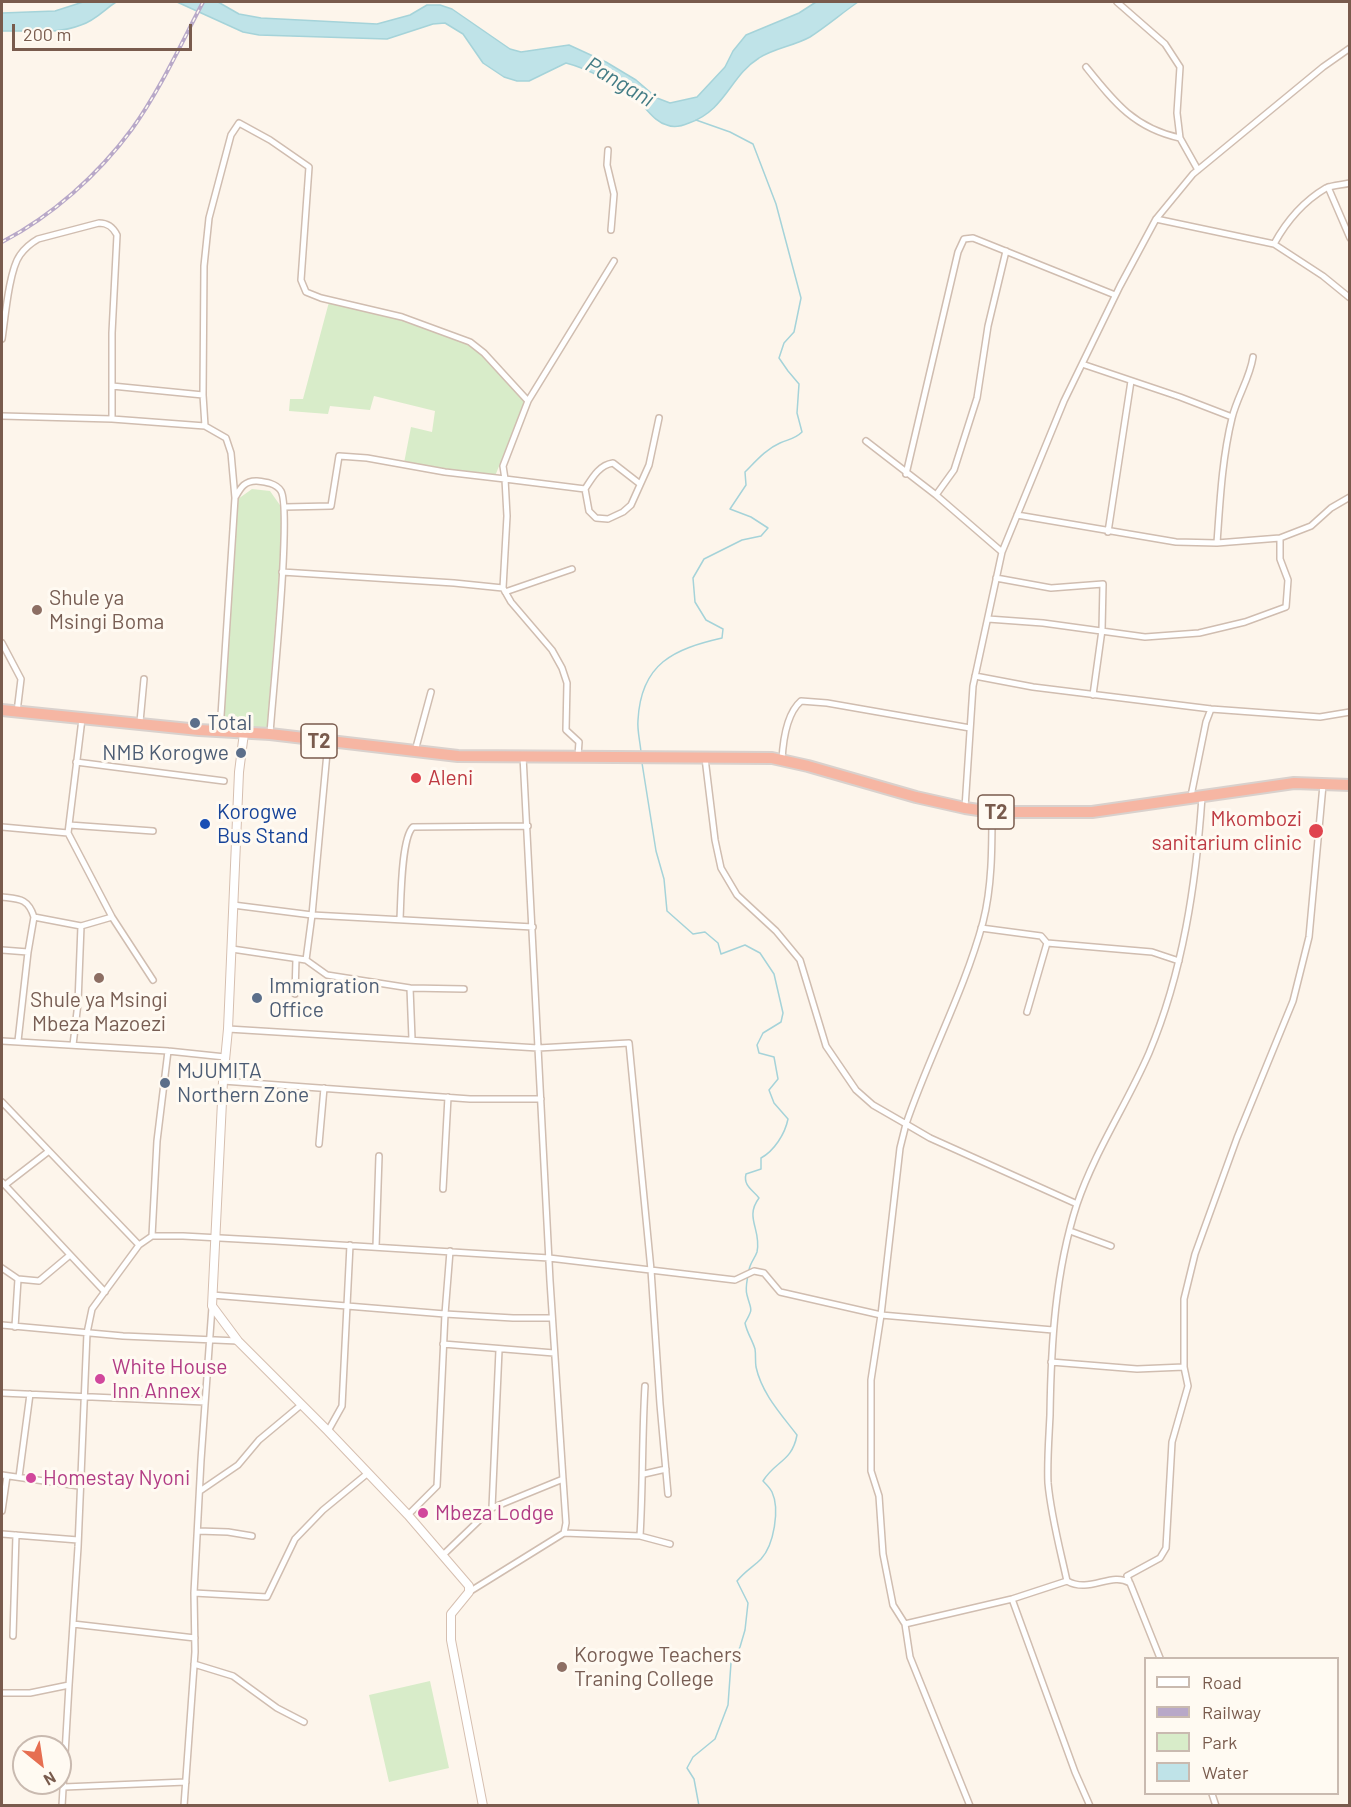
<!DOCTYPE html>
<html>
<head>
<meta charset="utf-8">
<style>
	body { margin:0 }
	#map { position:relative; width:1351px; height:1807px; overflow:hidden; background:#fdf5eb; font-family:Barlow,sans-serif }
	canvas { display:block }
	.frame { position:absolute; inset:0; border:3px solid #795b4d; pointer-events:none }
	.legend { position:absolute; left:1144px; top:1657px; width:195px; height:138px; box-sizing:border-box; background:#fffaf2; border:2px solid #c9bab0; margin:0; padding:8px 10px; list-style:none; font-size:18px; color:#795b4d }
	.legend li { display:flex; align-items:center; gap:12px; height:30px }
	.legend b { width:30px; border:2px solid #c9bab0 }
	.north { position:absolute; left:12px; top:1735px; width:60px; height:60px; box-sizing:border-box; background:#fffaf2; border:2px solid #c9bab0; border-radius:50%; rotate:150deg; font-size:16px; font-weight:700; line-height:24px; text-align:center; color:#795b4d }
	.north::after { content:''; display:block; margin:auto; width:21px; height:27px; background:#e66e51; clip-path:polygon(50% 0,100% 100%,50% 72%,0 100%) }
	.scale { position:absolute; left:12px; top:24px; width:180px; height:27px; box-sizing:border-box; border:3px solid #795b4d; border-top:0; padding-left:8px; font-size:18px; line-height:21px; white-space:nowrap; color:#795b4d; -webkit-text-stroke:4px #fffaf2; paint-order:stroke }
</style>
</head>
<body>
<div id="map">
<canvas width="1351" height="1807"></canvas>
<div class="frame"></div>
<ul class="legend">
<li><b style="height:8px;background:#fff"></b>Road</li>
<li><b style="height:8px;background:#b8a8c8"></b>Railway</li>
<li><b style="height:16px;background:#d8ecc9"></b>Park</li>
<li><b style="height:16px;background:#bfe3e8"></b>Water</li>
</ul>
<div class="north">N</div>
<div class="scale">200 m</div>
</div>
<script>
const context = document.querySelector('canvas').getContext('2d');
context.lineJoin = 'round';
function fillPath(path, color) { context.fillStyle = color; context.fill(path, 'evenodd'); }
function stroke(path, color, width, dash) { context.strokeStyle = color; context.lineWidth = width; context.lineCap = dash ? 'butt' : 'round'; context.setLineDash(dash || []); context.stroke(path); }
function label(font, color, halo, rows, align = 'center') {
  context.font = font + ' Barlow,sans-serif'; context.lineWidth = 6; context.setLineDash([]); context.textBaseline = 'middle'; context.strokeStyle = halo; context.fillStyle = color; for (const [text, x, y, turn = 0] of rows) {
    context.save(); context.translate(x, y); context.rotate((+turn || 0) * Math.PI / 180); context.textAlign = isNaN(turn) ? turn : align; if (halo) context.strokeText(text, 0, 0); context.fillText(text, 0, 0); context.restore();
  }
}
const green = new Path2D(`
	M329,302L402,319L469,344L483,355L525,403L495,476L404,463L411,427L432,432L435,411L374,396L370,410L330,406L328,414L289,411L290,399H303Z
	M252,489L270,491L282,508L281,549L267,728L223,725L238,499Z
	M430,1681L449,1768L389,1782L369,1695Z`);
const water = new Path2D(`
	M83,2H116C105,9 95,21 81,25C56,35 27,30 2,31V13L55,11Z
	M177,2H218L239,14L261,18L377,24L410,15L427,5H440L452,9L510,49L521,52L569,45L606,62L636,80L657,98L670,103L697,97L725,67L733,51L746,35L799,13L816,2H858C842,13 827,26 810,37C794,46 774,48 759,58C730,76 726,110 689,123C682,126 674,128 667,125C655,122 648,110 639,102C617,85 593,70 566,63L529,81H517L504,77L483,63L463,34L445,23L433,24L387,39L259,35L243,32Z`);
const stream = new Path2D(`
	M641,752C640,741 637,730 638,720C641,663 674,649 722,638L723,629L706,620L695,602L693,578L704,559L742,540L761,536L768,528L751,517L730,509L746,485L745,472C756,461 766,449 780,443C789,439 795,439 802,432L797,413L799,384L788,371L779,358L784,343L794,332L801,298L776,204L753,144L730,132L696,120
	M642,763L656,851L664,879L667,911L693,934L705,932L718,943L721,954L745,945L760,953L774,974L783,1013L781,1022L763,1033L757,1045L759,1053L774,1057L778,1079L769,1090L774,1103L788,1119C785,1134 774,1151 761,1158V1169L746,1174C743,1186 753,1190 759,1198C744,1218 762,1230 757,1252C755,1258 750,1263 749,1270
	M699,1806L694,1779L687,1768L693,1757L715,1739L728,1705L731,1663L740,1647L745,1630L748,1603L737,1581C745,1571 753,1567 761,1559C774,1545 780,1509 772,1492C770,1488 766,1484 763,1481C775,1461 792,1462 797,1435C781,1414 762,1394 756,1367C755,1361 756,1355 755,1349C752,1339 747,1333 745,1323C754,1307 751,1311 747,1295C745,1289 747,1281 748,1275`);
const street = new Path2D(`
	M1117,2L1165,44L1180,67L1177,113L1180,138L1198,170
	M1086,67C1114,102 1134,128 1180,138
	M608,150L607,165L614,194L611,230
	M1328,187L1350,238
	M1156,219L1274,244L1323,276L1350,298
	M1274,244C1286,222 1304,201 1326,188C1333,185 1342,185 1350,183
	M2,339C5,319 9,270 20,255C25,248 31,243 38,239L99,223C108,223 113,227 117,235L112,333V419
	M1082,364L1180,397L1232,417
	M112,386L203,395
	M2,416L112,419L205,426L226,438L231,453L235,498L220,731
	M205,426L203,395L204,266L209,218L231,135L239,123L270,140L309,167L301,280L306,292L321,298L402,317L470,342L484,353L528,401
	M866,441L936,495L1002,552
	M906,474L958,252L964,239L973,238L1115,295
	M640,484L613,463C599,465 592,478 585,489L589,511L596,518L608,519L623,512L631,505L649,465L659,418
	M585,489L505,479L503,466L528,401L614,261
	M936,495L954,470L977,398L988,326L1006,251
	M236,496C241,487 245,481 256,481C265,482 276,483 281,491C292,510 272,700 270,734
	M285,507L331,506L339,456L367,458L445,472L505,479L507,516L503,588L511,602L552,650L562,668L567,683L566,730L579,742L578,756
	M1017,515L1176,542L1217,543L1280,538L1311,526L1331,508L1350,497
	M1108,532L1131,381
	M1217,543C1220,501 1222,459 1232,418C1237,397 1250,378 1253,357
	M282,572L454,583L503,588
	M996,578L1051,588L1103,584L1102,630L1093,695
	M505,592L572,569
	M988,619L1043,623L1145,637L1199,633L1245,622L1286,607L1288,580L1280,559V538
	M2,643L21,679L17,712
	M975,676L1033,687L1211,709L1320,717L1350,712
	M82,719L68,833L112,917L153,980
	M140,722L144,679
	M328,742L312,915L533,927
	M415,751L431,692
	M523,756L550,1281L563,1479L566,1523L564,1533
	M705,758L715,840L721,868L737,895L776,931L800,960L826,1046L856,1090L873,1105L906,1124C929,1056 964,992 983,922C992,887 992,848 992,812
	M782,760C783,741 786,714 801,701L827,703L970,728
	M76,762L224,781
	M1191,796L1206,722L1211,709
	M965,808L973,686L1002,552L1064,401L1120,286L1156,219L1193,174L1323,67L1350,48
	M69,825L153,831
	M2,827L68,833
	M2,897C19,899 28,898 34,917L81,926L112,917
	M233,905L312,915L306,960
	M400,919C401,901 401,838 413,827L528,826
	M981,928L1041,936L1047,943L1152,952L1179,961
	M232,949L306,960L327,975L410,988L412,1039
	M2,950L28,952
	M410,988L464,989
	M295,994L296,959
	M1027,1012L1047,943
	M228,1029L538,1048L629,1043L651,1270L660,1404L668,1494
	M2,1041L168,1051L225,1057
	M18,1041L28,952L34,917
	M73,1045L78,1003L81,926
	M223,1081L470,1099H541
	M2,1102L139,1245
	M319,1144L324,1088
	M2,1182L105,1292
	M5,1185L49,1151
	M443,1189L448,1097
	M1070,1231L1111,1246
	M152,1236L157,1141L168,1051
	M376,1247L379,1156
	M2,1268L18,1279L39,1281L70,1255
	M212,1295L445,1314L513,1318H552
	M2,1325L123,1336L238,1341
	M15,1327L18,1279
	M443,1344L554,1353
	M1051,1362L1137,1369L1184,1367
	M2,1393L205,1402
	M328,1431L342,1406L350,1245
	M644,1474L666,1469
	M2,1475L79,1486
	M19,1477L30,1394
	M200,1491L238,1465L259,1440L301,1405
	M492,1508L499,1350
	M2,1511L7,1476
	M408,1515L437,1486L445,1314L450,1251
	M198,1531L228,1532L252,1536
	M2,1534L78,1540
	M640,1536C643,1486 642,1436 645,1386
	M443,1555L492,1508L563,1479
	M1129,1581L1127,1576L1160,1558L1166,1548L1172,1442L1188,1386L1184,1367V1299L1195,1254L1237,1138L1293,1001L1309,937L1323,785
	M469,1592L564,1533L640,1536L670,1544
	M194,1593L267,1597L295,1539L323,1510L368,1473
	M1012,1599L1075,1772L1090,1806
	M73,1624L195,1638
	M905,1624L1012,1599L1067,1581
	M13,1636L16,1535
	M1160,1658L1130,1583C1111,1571 1090,1594 1067,1581C1060,1549 1051,1516 1048,1483C1047,1461 1049,1437 1050,1415C1051,1345 1055,1272 1077,1204C1095,1151 1127,1104 1149,1053C1183,972 1196,884 1202,797
	M194,1664L233,1676L277,1708L304,1722
	M2,1693H30L69,1685L78,1547L87,1333L92,1309L139,1245L152,1236H183L275,1241L549,1258L735,1280L754,1271L764,1273L780,1292L881,1315L1053,1330
	M64,1787L186,1782
	M1212,1794L1216,1806
	M62,1806L69,1685
	M184,1806L195,1652L194,1593L201,1460L212,1307
	M970,1806L910,1657L905,1624L893,1605L883,1554L879,1496L871,1471V1380L881,1315L900,1148L906,1124L930,1138L1077,1204`);
const secondary = new Path2D(`
	M244,733L239,772L228,1029L223,1081L212,1306L238,1341L328,1431L408,1515L469,1586V1592L451,1614V1640L483,1806`);
const highway = new Path2D(`
	M2,710L199,730L270,734L458,756L772,758L808,766L916,797L965,808L992,812H1092L1294,783L1350,785`);
const rail = new Path2D(`
	M2,242C52,216 98,175 132,129C160,90 181,44 203,2`);
const markers = [
	[37,610,6,"#8d6e63"],
	[195,723,6,"#5c6f8a"],
	[241,753,6,"#5c6f8a"],
	[416,778,6,"#e0444e"],
	[205,824,6,"#1a4fb4"],
	[1316,831,8,"#e0444e"],
	[99,978,6,"#8d6e63"],
	[257,998,6,"#5c6f8a"],
	[165,1083,6,"#5c6f8a"],
	[100,1379,6,"#d1479c"],
	[31,1478,6,"#d1479c"],
	[423,1513,6,"#d1479c"],
	[562,1667,6,"#8d6e63"]
];
const shields = [
	[319,741,36],
	[996,812,36]
];
const shieldNames = [
	["T2",319,741],
	["T2",996,812]
];
const educationNames = [
	["Shule ya",49,598],
	["Msingi Boma",49,622],
	["Shule ya Msingi",99,1000,"center"],
	["Mbeza Mazoezi",99,1024,"center"],
	["Korogwe Teachers",574,1655],
	["Traning College",574,1679]
];
const serviceNames = [
	["Total",207,723],
	["NMB Korogwe",229,753,"right"],
	["Immigration",269,986],
	["Office",269,1010],
	["MJUMITA",177,1071],
	["Northern Zone",177,1095]
];
const healthNames = [
	["Aleni",428,778],
	["Mkombozi",1302,819,"right"],
	["sanitarium clinic",1302,843,"right"]
];
const transitNames = [
	["Korogwe",217,812],
	["Bus Stand",217,836]
];
const hotelNames = [
	["White House",112,1367],
	["Inn Annex",112,1391],
	["Homestay Nyoni",43,1478],
	["Mbeza Lodge",435,1513]
];
const waterNames = [
	["Pangani",620,82,31]
];
fillPath(green, '#d8ecc9');
fillPath(water, '#bfe3e8');
stroke(water, '#a5d3d9', 1.5);
stroke(stream, '#a5d3d9', 1.5);
stroke(street, '#d0bdb0', 8);
stroke(secondary, '#d6bfb0', 10);
stroke(highway, '#d9d1cd', 14);
stroke(street, '#fff', 5);
stroke(secondary, '#fff', 8);
stroke(highway, '#f6b6a3', 10);
stroke(rail, '#b8a8c8', 4);
stroke(rail, '#fffaf2', 1.5, [4.5]);
for (const [x, y, r, color] of markers) { const dot = new Path2D(); dot.arc(x, y, r, 0, 2 * Math.PI); context.fillStyle = color; context.fill(dot); stroke(dot, '#fffaf2', 2); }
for (const [x, y, w] of shields) { const box = new Path2D(); box.roundRect(x - w / 2, y - 17, w, 34, 4.5); context.fillStyle = '#fffaf2'; context.fill(box); stroke(box, '#795b4d', 1.5); }
label('bold 20px', '#795b4d', null, shieldNames);
label('21px', '#785e54', '#fffaf2', educationNames, 'left');
label('21px', '#4e5e75', '#fffaf2', serviceNames, 'left');
label('21px', '#be3a42', '#fffaf2', healthNames, 'left');
label('21px', '#164399', '#fffaf2', transitNames, 'left');
label('21px', '#b23c85', '#fffaf2', hotelNames, 'left');
label('italic 22px', '#437c85', '#fffaf2', waterNames);
</script>
</body>
</html>
